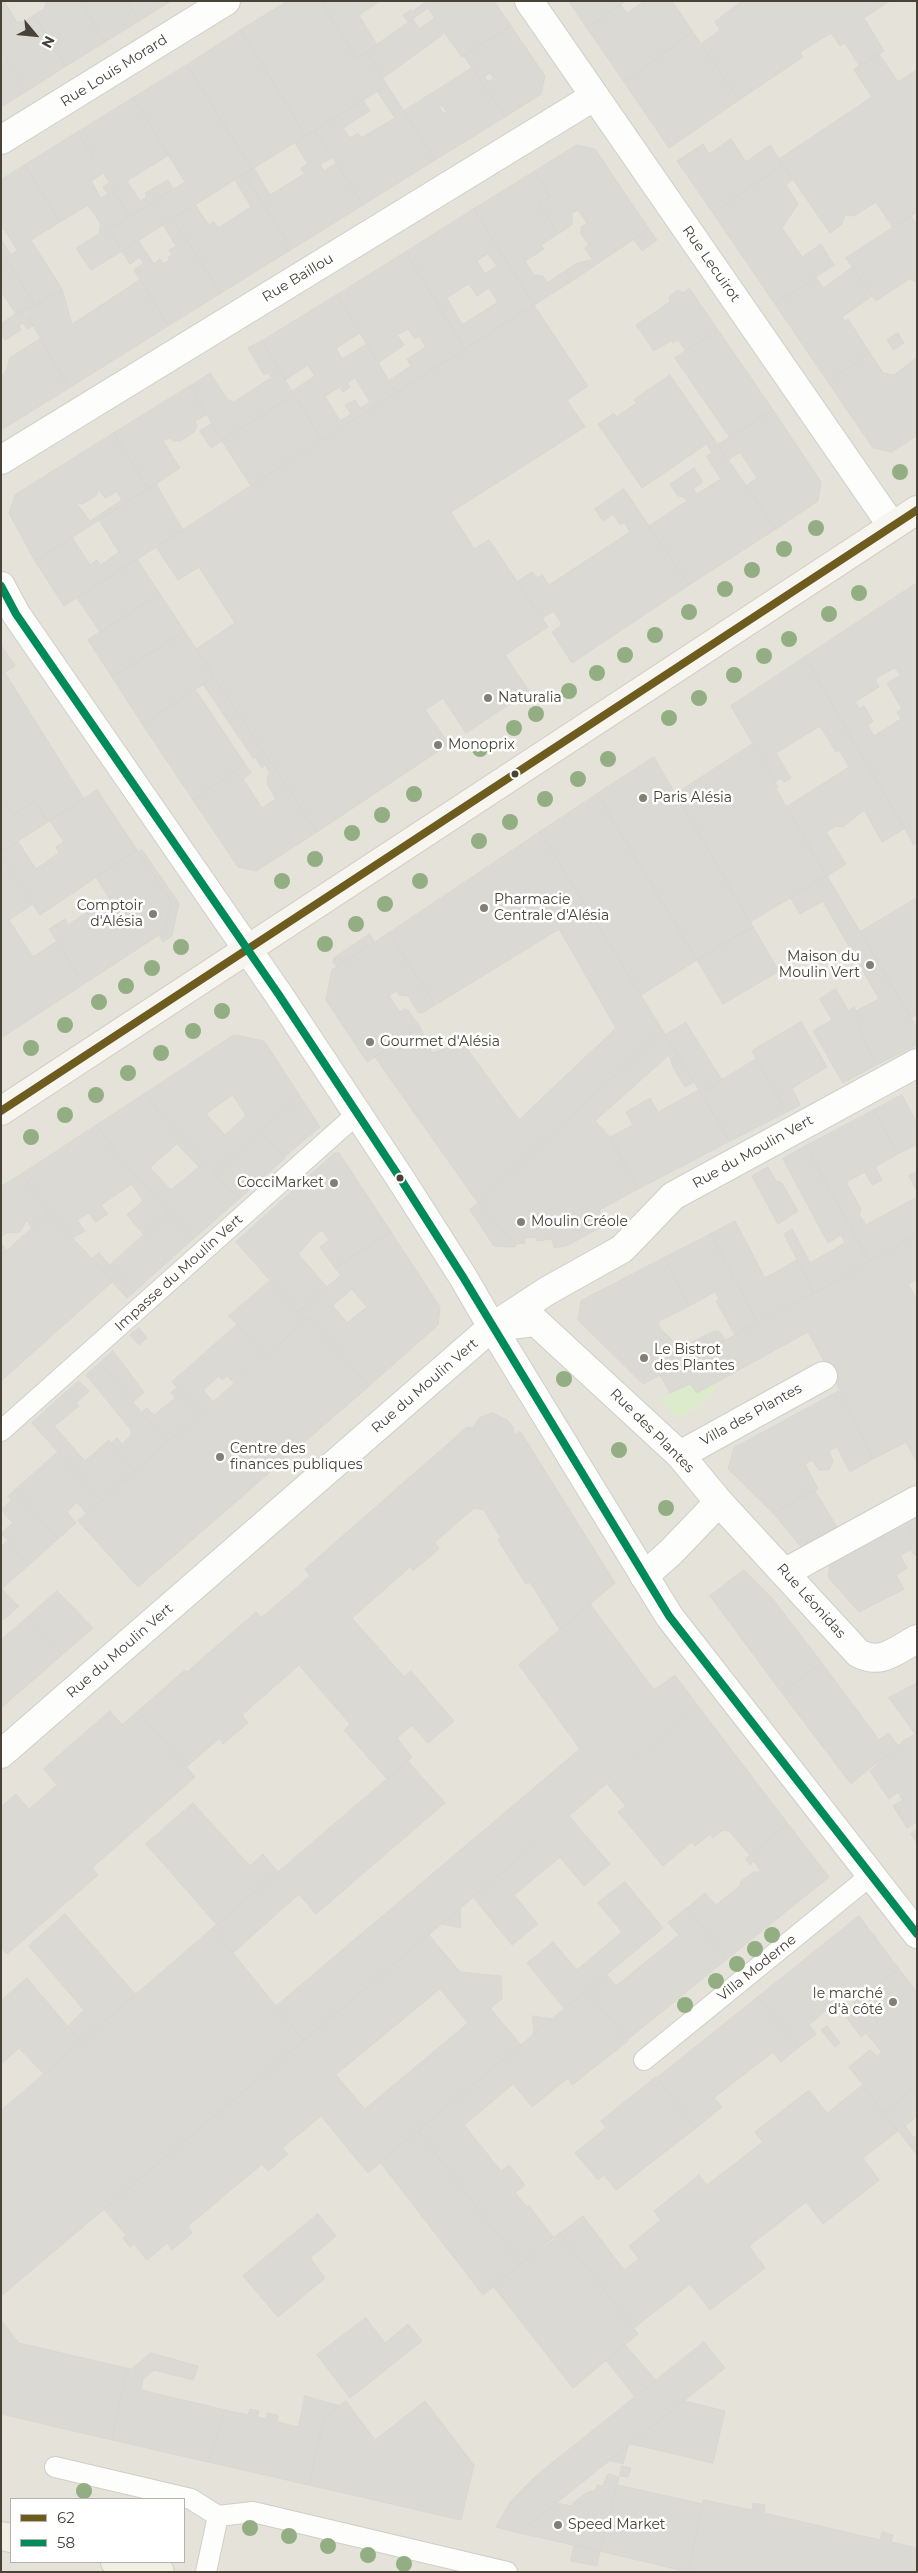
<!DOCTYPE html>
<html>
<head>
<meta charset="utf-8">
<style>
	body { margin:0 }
	#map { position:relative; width:918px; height:2573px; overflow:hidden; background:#f1f0ec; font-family:Montserrat,sans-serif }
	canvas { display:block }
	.frame { position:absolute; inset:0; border:2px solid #484237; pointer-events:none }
	.legend { position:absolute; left:10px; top:2498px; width:175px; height:65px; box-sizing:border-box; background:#fff; border:1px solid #b6b3af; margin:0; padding:6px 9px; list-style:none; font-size:15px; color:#484237 }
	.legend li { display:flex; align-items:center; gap:10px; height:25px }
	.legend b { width:25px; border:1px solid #b6b3af }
	.north { position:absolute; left:10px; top:10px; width:50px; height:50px; -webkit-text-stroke:4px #fff; paint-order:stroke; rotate:118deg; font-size:14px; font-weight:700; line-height:20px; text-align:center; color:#484237 }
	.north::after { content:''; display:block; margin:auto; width:18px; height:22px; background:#484237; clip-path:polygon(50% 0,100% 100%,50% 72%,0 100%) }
</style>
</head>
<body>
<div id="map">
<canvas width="918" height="2573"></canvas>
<div class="frame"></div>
<ul class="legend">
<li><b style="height:6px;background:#6e5b1e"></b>62</li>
<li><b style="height:6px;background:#008b5a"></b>58</li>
</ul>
<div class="north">N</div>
</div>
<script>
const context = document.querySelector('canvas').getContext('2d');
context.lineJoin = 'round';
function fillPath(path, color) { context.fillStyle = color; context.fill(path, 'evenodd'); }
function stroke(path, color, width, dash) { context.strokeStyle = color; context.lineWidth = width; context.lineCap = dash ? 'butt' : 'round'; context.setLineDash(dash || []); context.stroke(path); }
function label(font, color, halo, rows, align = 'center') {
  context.font = font + ' Montserrat,sans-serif'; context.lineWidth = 5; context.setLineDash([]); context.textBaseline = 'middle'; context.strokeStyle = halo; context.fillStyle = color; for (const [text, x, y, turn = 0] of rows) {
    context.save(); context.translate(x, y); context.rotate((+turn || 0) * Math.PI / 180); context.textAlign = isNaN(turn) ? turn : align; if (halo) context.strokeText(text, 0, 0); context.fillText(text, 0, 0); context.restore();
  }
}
const residential = new Path2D(`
	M1,1H917V2572H1ZM11,2499H184V2562H11Z`);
const green = new Path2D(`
	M715,1383L717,1387C706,1399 693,1416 675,1416L663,1404L662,1398L686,1385H692L697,1393Z`);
const building = new Path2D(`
	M1,1H4L17,22H24L34,15L66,66L27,91L1,50Z
	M47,1H80L105,42L66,66L34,15L44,9Z
	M80,1H127L139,21L105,42Z
	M127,1H171L139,21Z
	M288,1H321L357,59L366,52L387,85L306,136L241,30Z
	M321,1H380L359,15L377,45L357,59Z
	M423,1H438L408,22L403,15L411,10L412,12L424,3Z
	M438,1H494L511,26L462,57L443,31L442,35L430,44L383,78L366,52L413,19L419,29L435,18L428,8Z
	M569,1H626L587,28Z
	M645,1H672L693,32L624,82L587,28L621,5L627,13Z
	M742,1H890L864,18L884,51L854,70L859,65L845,43L840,46L831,33L800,52L803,57L739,100L701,44L720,30L715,22Z
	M511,26L545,76L541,94L505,117L464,56ZM490,73L494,78L488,82L485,77Z
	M241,30L306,136L252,169L187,65Z
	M693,32L739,100L669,148L624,82Z
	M1,50L27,91L1,107Z
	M879,54L898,82L917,70V212L893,228L876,202L854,216L845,215L842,224L830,233L779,159L872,97L854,70Z
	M187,65L252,169L122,251L109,230L185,182L133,98Z
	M472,68L505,117L435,160L404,111ZM442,105L447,112L443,114L439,107Z
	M387,85L435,160L363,205L315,130L363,100L370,111L343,128L350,138L358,133L361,138L395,118L377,91Z
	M133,98L169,155L127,181L140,201L147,197L145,193L168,180L173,189L130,216L78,132Z
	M315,130L332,158L320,164L324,171L336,163L363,205L292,249L244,174L254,168L270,195L304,174L301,168L308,164L295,143Z
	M78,132L102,174L91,181L101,198L108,194L103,187L108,183L130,216L109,230L122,251L91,270L76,248L99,234L101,224L88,205L60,222L25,165Z
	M731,139L746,162L770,145L783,165L713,213L677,161L703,144L709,154Z
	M577,145L595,149L649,229L572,281L565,271L577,263L593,260L585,248L589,245L581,234V227L587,223L578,210L572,213V225L558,234L539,204L551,197L534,172Z
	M25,165L60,222L31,240L62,289L35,305L1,251V239L11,255L17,250L4,229L1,230V180Z
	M783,165L793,179L786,185L798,204L782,228L802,257L821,244L834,265L775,304L713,213Z
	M534,172L551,197L539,204L558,234L541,245L544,249L525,261L534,275L543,276L547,283L565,271L572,281L534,305L474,209Z
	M244,174L292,249L221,293L173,219L195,205L209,225L214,222L218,228L251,207L235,180Z
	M474,209L534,305L465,349L406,252ZM488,254L497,266L485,274L477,261ZM469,284L477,296L489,288L498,302L462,325L447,298Z
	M911,216L917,225V282L909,279L876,301L846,258Z
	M173,219L221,293L168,326L134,270L144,263L140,257L130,264L122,251L138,240L154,264L160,259L163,264L170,260L168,257L172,255L169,250L176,246L163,225Z
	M649,229L657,240L642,251L634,240Z
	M1,251L9,264L1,269Z
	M406,252L465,349L396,393L388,381L411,366L407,359L426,347L419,336L415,339L408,329L397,335L404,345L378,363L337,295Z
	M9,264L35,305L16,314L1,291V269Z
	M853,267L872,296L842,317L845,321L848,319L870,353L828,382L775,304L816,278L823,288Z
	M140,280L168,326L69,388L25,311L62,289L72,324Z
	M689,288L718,330L686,351L678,340L673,343L672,340L654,351L636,325L670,302L669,297L678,290L684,293Z
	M337,295L360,333L336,348L342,359L367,344L396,393L322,440L292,391L315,376L308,365L285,380L262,341ZM355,378L370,402L360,408L355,400L345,405L351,414L340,421L325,396L340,387L343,392L350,387L347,383Z
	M534,305L588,386L567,400L585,427L451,512L474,549L489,540L548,627L505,655L529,691L466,733L443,698L425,710L449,744L317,832L196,649L235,623L199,567L178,580L156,547Z
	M22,310L33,326L27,329L23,323L19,326L21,330L5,340L1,334V324Z
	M718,330L773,410L730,438L675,358Z
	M898,333L904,343L893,350L887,340Z
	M40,339L69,388L1,430V375L6,372L10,358Z
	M262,341L294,395L222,441L190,386L210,373L227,399L234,402L269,379L273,380L268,373L264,375L248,348Z
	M870,353L883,373L894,375L915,359L917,361V436L891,452L873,448L828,382Z
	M670,375L714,439L642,488L598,424L614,413L616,417L637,403L634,400Z
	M190,386L206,415L195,421L197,427L194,432L180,441H173L169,438L163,441L180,468L148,489L114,433Z
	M294,395L322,440L251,486L222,441Z
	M773,410L821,482L818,501L776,529L746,486L757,478L740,452L728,460L718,445Z
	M212,424L222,441L211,448L200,431Z
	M114,433L148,489L35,561L9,513L15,495ZM99,489L105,498L117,491L122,500L90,521L76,503L83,504L96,496Z
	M714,439L776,529L689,585L649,526L687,501L684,497L678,496L670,484L694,468L703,482L693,489L697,494L721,479L706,456L712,453L707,445Z
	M156,484L183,530L64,606L35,561L72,537L90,565L97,560L100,565L102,564L119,552L99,520Z
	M624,489L689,585L572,663L552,632L562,625L554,611L542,618L517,582L532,572L537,578L542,575L549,585L630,532L624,522L620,525L613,514L603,521L595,509Z
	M137,559L160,594L100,632L77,598Z
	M917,583V843L914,845L805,657ZM895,668L901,675L887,683L902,709L897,712L901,719L874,736L868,725L873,721L864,706L859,709L855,702L879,687L875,679Z
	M160,594L185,632L112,677L88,640Z
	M185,632L214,677L143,725L112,677Z
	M1,645L15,666L1,675Z
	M805,657L904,829L882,842L864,810L843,827L836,826L826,832L846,864L827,876L786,807L849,767L839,750L836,752L820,726L776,753L791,778L784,782L781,778L775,782L731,706Z
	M5,673L84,799L48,822L35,801L13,815L1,795V675Z
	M214,677L263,751L255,757L253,758L203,684Z
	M195,689L245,764L193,800L143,725Z
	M754,743L778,787L776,789L827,876L750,922L676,794Z
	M263,751L317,832L256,871L238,867L193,800L245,764L251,773L243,779L262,808L276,799L267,784L268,775L270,773L265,765L262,768L255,757Z
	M654,757L753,927L697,960L597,794Z
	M97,790L137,850L40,915L1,856V852L18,842L36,869L59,853L56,847L64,842L50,821Z
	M597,794L697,960L641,995L540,832Z
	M1,795L13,815L35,801L48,822L1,852Z
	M540,832L663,1031L478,1203L375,1057L420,1027L432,1053L463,1043L519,1120L616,1028L559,929L432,1007L433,1002L389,933Z
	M137,850L171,901L165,931L84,984L49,929L65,919L68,925L104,901H111L96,877Z
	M142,850L179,903L172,936L163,942L159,935L165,931L171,901L139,852Z
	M1,856L33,904L1,925Z
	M827,876L917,1028V1045L876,1065L858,1026L863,1023L856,1011L879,999L823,901L800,914L790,897Z
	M917,898V1015L911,1018L860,932Z
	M9,920L33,957L57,941L84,984L1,1038V925Z
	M753,927L779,971L723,1004L697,960Z
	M389,933L433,1002L432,1007L422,1013L418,1012L408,996L399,995L396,991L389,996L400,1012L404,1009L409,1011L420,1027L367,1062L326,1000L332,970Z
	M370,934L374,942L337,967L333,962L334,958Z
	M836,989L848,1011L854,1007L863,1023L858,1026L876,1065L843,1083L813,1031L832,1020L820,999Z
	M801,1022L827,1067L792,1088L800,1105L787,1112L752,1051Z
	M686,1023L722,1080L701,1093L665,1035Z
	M663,1031L694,1082L685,1087L673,1067L669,1055L595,1121L610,1137L638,1189L599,1210L607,1224L568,1245L554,1248L552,1239L537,1241L536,1237L524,1238L525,1243L516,1244L478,1203Z
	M234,1035L264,1041L300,1096L214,1173L159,1113L146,1093ZM233,1095L246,1116L225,1135L206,1114Z
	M756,1059L787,1112L730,1141L701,1093Z
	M699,1090L730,1141L638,1189L610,1137L633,1125L626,1112L650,1098L658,1112Z
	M146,1093L159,1113L239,1199L193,1239L116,1153L97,1125ZM177,1144L199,1167L171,1190L150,1168Z
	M902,1095L917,1123V1144L898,1154L874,1110Z
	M300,1096L320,1127L284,1157L261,1132Z
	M874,1110L898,1154L875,1167L882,1180L872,1185L865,1172L846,1182L861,1209L859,1214L866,1225L917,1197V1235L869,1261L806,1146Z
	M97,1125L116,1153L169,1212L144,1235L127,1215L143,1201L132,1184L101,1205L108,1214L95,1222L89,1213L77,1220L85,1231L72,1238L49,1213L22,1174Z
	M261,1132L285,1158L239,1199L214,1173Z
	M806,1146L870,1263L814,1293L784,1234L792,1229L810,1263L845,1243L841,1235L828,1243L783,1159Z
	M335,1153H339L391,1232L335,1268L320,1247L329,1240L322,1230L315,1235L298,1254L327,1287L298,1312L236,1242Z
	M768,1167L776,1181L782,1183L798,1211L778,1224L752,1176Z
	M917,1172V1191L909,1176Z
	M22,1174L49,1213L32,1229L27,1220L20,1232L7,1233L1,1236V1187Z
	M478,1203L516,1244L515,1247L494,1246L470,1210Z
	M169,1212L193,1239L134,1292L110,1265Z
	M49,1213L113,1281L1,1381V1256Z
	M735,1221L765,1278L797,1260L814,1292L757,1322L711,1234Z
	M391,1232L440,1307L438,1325L369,1386L309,1318L306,1320L298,1312L341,1275L335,1268ZM352,1289L367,1307L347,1323L333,1306Z
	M711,1234L757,1322L735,1335L716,1301L719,1299L715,1292L689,1306L664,1258Z
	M917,1235V1280L908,1284L917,1300V1462L906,1442L873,1459L840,1390L808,1332L697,1393L690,1384L670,1393L660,1375L814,1293Z
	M1,1243L7,1251L1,1256Z
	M99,1253L134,1292L127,1298L92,1259Z
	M664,1258L689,1306L659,1321V1327L686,1354L692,1349V1342L704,1336L710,1348L643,1384L578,1320L581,1301Z
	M270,1281L306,1320L266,1357L229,1316Z
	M309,1318L369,1386L138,1587L78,1521Z
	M237,1325L266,1357L235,1384L227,1376L222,1380L219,1376L203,1390L214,1403L201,1414L172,1382Z
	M139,1328L147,1338L139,1345L130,1335Z
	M716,1331L720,1332L725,1340L710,1348L704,1336Z
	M113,1351L144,1392L133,1402L100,1363Z
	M100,1363L167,1443L135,1471L111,1443L117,1438L122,1444L131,1435V1430L86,1375Z
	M79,1381L89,1391L76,1403L66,1392Z
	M177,1388L201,1414L167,1443L141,1413L147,1408L154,1415L175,1398L171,1393Z
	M839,1391L873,1459L850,1472L837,1447L829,1451L833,1461L829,1470H819L812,1460L805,1464L818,1489L773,1513L728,1469L734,1448Z
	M66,1392L79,1406L54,1426L85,1461L109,1440L135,1471L102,1501L32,1423Z
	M493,1413L507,1420L513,1427L514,1435L520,1431L615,1583L560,1630L530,1582L526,1584L498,1540L501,1538L484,1510L474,1508L435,1542L439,1549L413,1571L410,1567L352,1618L404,1677L411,1671L454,1721L428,1743L412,1725L397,1738L412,1757L387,1779L344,1730L350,1724L299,1665L242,1715L248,1723L223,1744L220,1738L186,1767L138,1711L185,1670L187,1672L256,1612L261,1618L310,1576L305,1569L467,1427L473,1428L479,1418Z
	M58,1452L102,1501L87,1514L77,1502L67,1512L76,1523L58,1539L15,1490Z
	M15,1490L58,1539L29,1565L1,1533L13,1523L3,1512V1508L12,1500L8,1497Z
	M815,1491L837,1527L801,1547L773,1513Z
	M917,1516V1544L906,1522Z
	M906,1522L917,1544V1557L910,1550L900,1555L907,1568L896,1575L904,1589L859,1612L828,1577L830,1564Z
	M8,1541L29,1565L1,1589V1547Z
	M744,1570L772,1598L822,1663L782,1693L710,1596Z
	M2,1589L19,1606L3,1620L1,1618Z
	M57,1591L93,1628L63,1654L28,1617Z
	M590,1604L654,1690L675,1675L698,1706L304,2041L276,2006L580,1749L519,1665Z
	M28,1617L63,1654L1,1708V1640Z
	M822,1663L879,1740L888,1733L899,1746L890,1757L888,1755L875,1764L851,1784L782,1693Z
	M917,1683V1734L916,1735L889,1698Z
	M698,1706L788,1824L750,1855L729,1831L723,1830L713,1838L710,1834L695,1846L692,1842L663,1866L618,1812L626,1806L608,1785Z
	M110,1711L122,1725L138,1711L195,1777L92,1868L98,1875L7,1954L1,1948V1807L16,1794L29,1809L57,1785L44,1769Z
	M917,1734V1822L907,1828L893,1806L903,1800L898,1792L889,1799L870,1771L888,1755L890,1757L903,1741Z
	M408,1761L445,1803L316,1914L299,1894L233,1953L213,1928Z
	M193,1803L250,1866L263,1854L278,1872L217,1925L146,1844Z
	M570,1817L610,1864L584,1886L560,1857L514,1895L538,1924L512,1945L473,1897Z
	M788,1824L829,1877L727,1959L687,1908L705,1893L716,1905L740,1886L741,1881L754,1872H761L754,1861L750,1865L746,1859Z
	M917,1830V1843L911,1834Z
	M625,1882L663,1928L565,2009L527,1963L553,1942L577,1970L622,1932L598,1903Z
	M460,1908L461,1928L442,1924Z
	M687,1908L727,1959L627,2040L587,1990L607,1975L616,1986L679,1935L668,1923Z
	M65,1914L136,1995L81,2042L68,2026L84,2010L29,1946Z
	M859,1916L899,1969L855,2003L848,1995L831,2006L809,2025L816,2034L799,2047L758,1997Z
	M213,1928L304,2041L1,2296V2111Z
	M429,1935L460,1972L501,1976L502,1999L490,2008L521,2045L368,2173L321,2116L282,2148L288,2154L268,2171L262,2164L188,2226L192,2233L172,2250L167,2243L147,2260L134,2244L130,2247L123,2238L126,2235L104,2209ZM440,1989L468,2023L365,2109L336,2075Z
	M899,1969L917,1992V2086L884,2112L849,2067L870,2050L877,2056L882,2052L866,2033L861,2037L843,2013Z
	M27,1978L81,2042L44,2074L19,2048L1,2064V2001Z
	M587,1990L628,2041L572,2085L568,2078L532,2107L513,2084L464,2125L501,2171L509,2165L525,2185L515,2193L527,2207L529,2206L555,2239L521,2264L418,2131Z
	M758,1997L799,2047L781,2062L773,2052L729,2086L714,2098L722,2107L696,2128L657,2078Z
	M533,2016L552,2019L534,2035Z
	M827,2026L840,2043L835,2047L821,2030Z
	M656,2077L696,2128L616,2190L604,2175L598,2180L575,2153L606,2128L601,2121Z
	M863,2085L898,2131L863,2158L879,2180L823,2224L806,2202L749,2246L765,2268L710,2310L690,2284L634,2328L560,2233L583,2216L624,2270L639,2259L629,2246L661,2220L654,2211L699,2175L707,2185L763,2142L755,2132L809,2090L827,2113Z
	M917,2086V2116L905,2126L914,2138L917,2135V2155L884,2112Z
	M418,2131L521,2264L483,2295L380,2162Z
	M318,2214L336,2236L310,2258L325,2278L278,2317L243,2276Z
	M560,2233L638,2334L573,2388L493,2286Z
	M366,2318L385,2343L408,2324L422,2341L350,2398L317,2355Z
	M1,2320L19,2343L130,2369L126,2374L112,2440L1,2414Z
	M704,2342L725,2368L519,2533L496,2527L511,2501L537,2475Z
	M625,2345L656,2380L635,2397L606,2360Z
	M151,2353L198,2366L193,2380L154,2370L143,2379L141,2390L225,2410L208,2462L112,2440L126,2374Z
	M305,2396L340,2406L324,2418L309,2485L208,2462L225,2410L248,2415L250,2409L259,2411L257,2417L266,2419L267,2413L278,2415L277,2422L298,2427Z
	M346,2401L375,2440L425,2401L474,2465L461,2520L309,2485L324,2418Z
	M684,2401L725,2411L713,2463L631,2444Z
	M628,2446L623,2464L609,2460Z
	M622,2466L631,2468L628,2477L620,2476Z
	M608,2474L619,2477L600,2551L519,2533L556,2503L572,2506L573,2503L586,2493L596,2490L597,2485L603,2486Z
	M618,2485L703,2504L688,2572L600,2551Z
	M704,2500L752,2510L753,2503L765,2505L764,2513L880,2540L882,2532L893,2535L891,2542L917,2548V2572H688Z
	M574,2546L600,2551L597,2566L571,2561Z`);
const service = new Path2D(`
	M1,1431L357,1114
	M644,2060L870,1876
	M55,2467L191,2499L218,2516L253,2512L507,2572
	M206,2572L218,2516`);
const pedestrian = new Path2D(`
	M492,1327L547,1291L622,1249L673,1196L917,1063
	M680,1455L823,1376`);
const minor = new Path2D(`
	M529,1L892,526
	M1,140L226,1
	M1,460L595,96
	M786,1572L917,1500
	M644,1576L671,1552L719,1502
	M1,1754L492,1327L536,1322L680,1455L719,1502L858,1653C881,1666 896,1650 917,1639`);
const tertiary = new Path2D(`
	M1,586L16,614L279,995L400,1178L463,1277L492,1327L669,1616L917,1934`);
const secondary = new Path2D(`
	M1,1111L917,510`);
const primary = new Path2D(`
	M1,2536L11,2538
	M115,2562L160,2572`);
const bus1 = new Path2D(`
	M1,1111L917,510`);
const bus2 = new Path2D(`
	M1,586L16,614L279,995L400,1178L463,1277L669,1616L917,1934`);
const trees = [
	[900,472],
	[816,528],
	[784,549],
	[752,570],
	[725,589],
	[859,593],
	[689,612],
	[829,614],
	[655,635],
	[789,639],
	[625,655],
	[764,656],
	[597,673],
	[734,675],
	[569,691],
	[699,698],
	[536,714],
	[669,718],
	[514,728],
	[480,749],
	[608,759],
	[578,779],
	[414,794],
	[545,799],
	[382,815],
	[510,822],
	[352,833],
	[479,841],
	[315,859],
	[282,881],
	[420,881],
	[385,904],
	[356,924],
	[325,944],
	[181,947],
	[152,968],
	[126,986],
	[99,1002],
	[222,1011],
	[65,1025],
	[193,1031],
	[31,1048],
	[161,1053],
	[128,1073],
	[96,1095],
	[65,1115],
	[31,1137],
	[564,1379],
	[619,1450],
	[666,1508],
	[772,1935],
	[755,1949],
	[737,1964],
	[716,1981],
	[685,2005],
	[84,2491],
	[250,2528],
	[289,2536],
	[328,2546],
	[368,2555],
	[404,2564]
];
const markers = [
	[488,698,5,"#837f76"],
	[438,745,5,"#837f76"],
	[515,774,4.5,"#484237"],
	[643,798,5,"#837f76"],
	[484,908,5,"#837f76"],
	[153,914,5,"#837f76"],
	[870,965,5,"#837f76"],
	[370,1042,5,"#837f76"],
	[400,1178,4.5,"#484237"],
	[334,1183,5,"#837f76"],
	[521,1222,5,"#837f76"],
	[644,1358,5,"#837f76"],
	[220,1457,5,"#837f76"],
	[893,2002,5,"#837f76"],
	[558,2525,5,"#837f76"]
];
const streetNames = [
	["Rue Louis Morard",114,71,-32],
	["Rue Lecuirot",711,264,55],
	["Rue Baillou",298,278,-31],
	["Rue du Moulin Vert",753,1152,-29],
	["Impasse du Moulin Vert",179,1273,-42],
	["Rue du Moulin Vert",425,1386,-41],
	["Villa des Plantes",751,1415,-29],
	["Rue des Plantes",652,1431,45],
	["Rue Léonidas",811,1601,48],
	["Rue du Moulin Vert",120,1651,-41],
	["Villa Moderne",757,1968,-39]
];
const poiNames = [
	["Naturalia",498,698],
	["Monoprix",448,745],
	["Paris Alésia",653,798],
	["Pharmacie",494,900],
	["Centrale d'Alésia",494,916],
	["Comptoir",143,906,"right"],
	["d'Alésia",143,922,"right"],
	["Maison du",860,957,"right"],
	["Moulin Vert",860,973,"right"],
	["Gourmet d'Alésia",380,1042],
	["CocciMarket",324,1183,"right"],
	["Moulin Créole",531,1222],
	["Le Bistrot",654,1350],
	["des Plantes",654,1366],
	["Centre des",230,1449],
	["finances publiques",230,1465],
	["le marché",883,1994,"right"],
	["d'à côté",883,2010,"right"],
	["Speed Market",568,2525]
];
fillPath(residential, '#e5e2d9');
fillPath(green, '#ddebcd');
fillPath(building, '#dbd9d4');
stroke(building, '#d9d7d2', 1);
stroke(service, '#cfcec9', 22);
stroke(pedestrian, '#cfcec9', 30);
stroke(minor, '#cfcec9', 30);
stroke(tertiary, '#cfcec9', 30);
stroke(secondary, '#d0cdc3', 30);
stroke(primary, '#d3cdba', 30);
stroke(service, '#fdfdfc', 20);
stroke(pedestrian, '#fdfdfc', 28);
stroke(minor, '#fdfdfc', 28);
stroke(tertiary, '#fdfdfc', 28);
stroke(secondary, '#f7f5ef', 28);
stroke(primary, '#f1eee4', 28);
stroke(bus1, '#6e5b1e', 8);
stroke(bus2, '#008b5a', 8);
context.fillStyle = '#92ae82';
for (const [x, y] of trees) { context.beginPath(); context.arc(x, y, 8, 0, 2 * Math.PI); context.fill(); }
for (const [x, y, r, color] of markers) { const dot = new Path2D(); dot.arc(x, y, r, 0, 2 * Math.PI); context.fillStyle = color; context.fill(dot); stroke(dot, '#fff', 2); }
label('14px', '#484237', '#fff', streetNames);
label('14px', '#484237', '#fff', poiNames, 'left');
</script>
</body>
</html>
